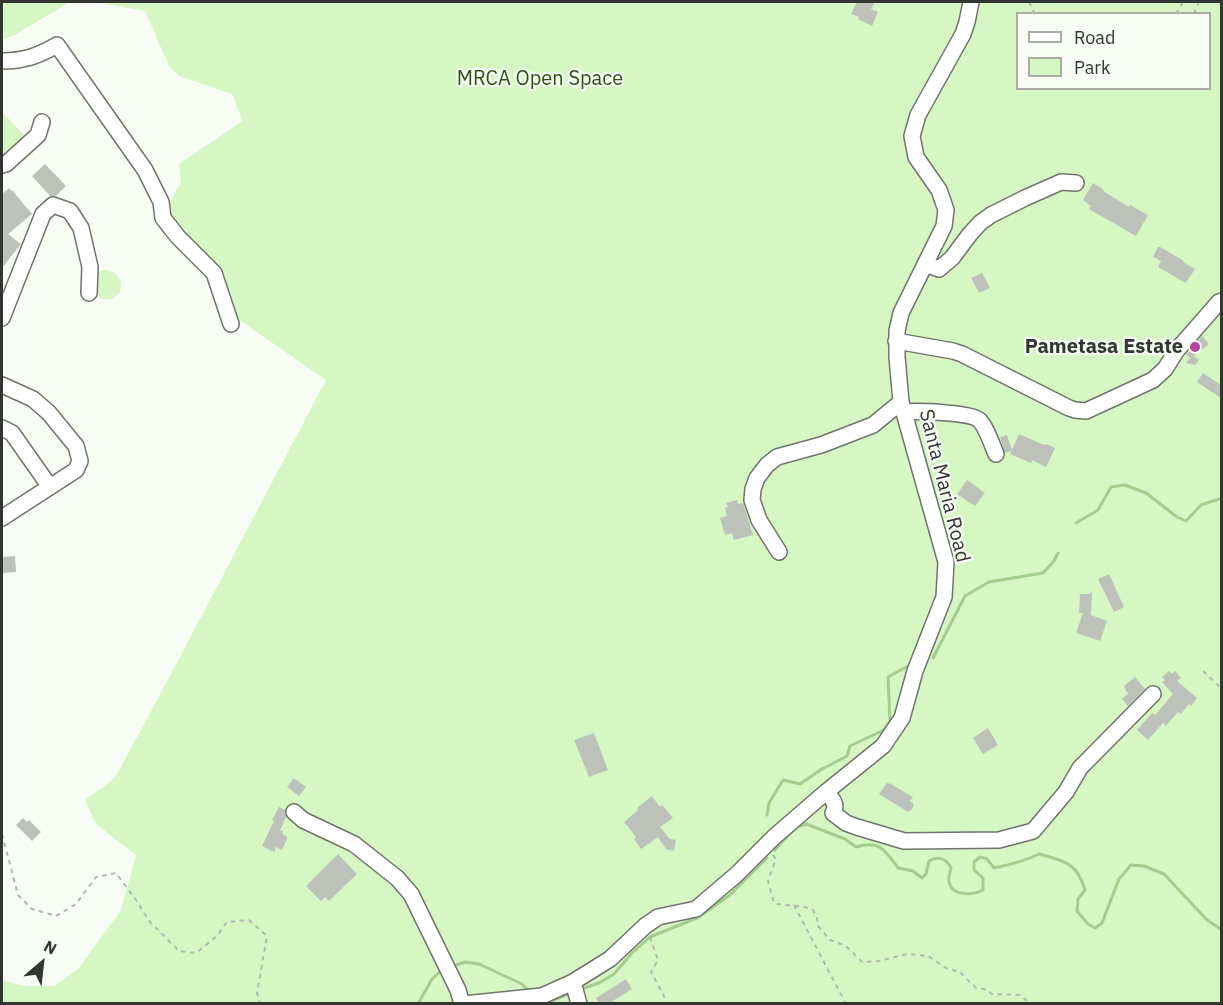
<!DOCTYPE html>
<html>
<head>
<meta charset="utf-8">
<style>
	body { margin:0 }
	#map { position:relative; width:1223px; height:1005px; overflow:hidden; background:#f7fdf4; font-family:"IBM Plex Sans",sans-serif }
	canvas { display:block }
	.frame { position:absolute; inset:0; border:3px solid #333532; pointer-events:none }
	.legend { position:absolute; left:1016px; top:12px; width:195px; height:78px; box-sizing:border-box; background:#f7fdf4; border:2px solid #a9ada6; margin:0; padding:8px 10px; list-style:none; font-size:18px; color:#333532 }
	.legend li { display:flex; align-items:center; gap:12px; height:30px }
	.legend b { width:30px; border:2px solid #a9ada6 }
	.north { position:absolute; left:12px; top:933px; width:60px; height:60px; -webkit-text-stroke:4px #f7fdf4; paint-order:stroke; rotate:28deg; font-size:16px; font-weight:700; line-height:24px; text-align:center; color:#333532 }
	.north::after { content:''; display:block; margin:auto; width:21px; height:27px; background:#333532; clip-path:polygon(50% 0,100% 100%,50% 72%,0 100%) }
</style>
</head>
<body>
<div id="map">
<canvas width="1223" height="1005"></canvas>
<div class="frame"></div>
<ul class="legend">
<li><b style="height:8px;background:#fff"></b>Road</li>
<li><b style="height:16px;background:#d6f7c4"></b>Park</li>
</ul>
<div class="north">N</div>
</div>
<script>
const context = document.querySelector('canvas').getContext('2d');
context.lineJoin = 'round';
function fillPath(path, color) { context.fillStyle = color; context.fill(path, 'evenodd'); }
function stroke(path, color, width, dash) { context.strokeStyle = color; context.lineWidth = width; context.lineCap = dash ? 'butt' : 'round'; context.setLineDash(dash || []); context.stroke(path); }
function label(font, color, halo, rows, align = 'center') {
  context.font = font + ' "IBM Plex Sans",sans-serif'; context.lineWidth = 4.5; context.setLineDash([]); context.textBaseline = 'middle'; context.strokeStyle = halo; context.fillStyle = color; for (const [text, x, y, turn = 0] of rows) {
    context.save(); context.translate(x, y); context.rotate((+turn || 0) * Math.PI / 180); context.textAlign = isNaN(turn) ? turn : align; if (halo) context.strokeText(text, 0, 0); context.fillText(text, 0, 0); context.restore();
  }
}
const green = new Path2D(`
	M2,2H70L13,36L2,39Z
	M96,2H1221V1003L5,1004L2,997V980L24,986H55L79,968L121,910L136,855L96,824L85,800L115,778L171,674L326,380L232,315V296L221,268L171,223L167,207L181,182L179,164L243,121L232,94L179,76L169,66L145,11ZM1018,14H1210V88H1018Z
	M2,112L26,137L2,160Z
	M102,270C116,269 124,279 120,292L112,299H102L94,293L95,276Z`);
const stream = new Path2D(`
	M1076,523L1098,510L1111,487L1125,485L1146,493L1177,517L1186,521L1201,505L1222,498
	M933,658L965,596L989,582L1043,573L1054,561L1058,553
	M767,815L769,803L783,780L800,784L822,769L847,756L850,746L884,730L890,721L888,677L910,665
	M782,842L797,827L806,824L845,839L856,847C880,840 885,850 898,868L913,871L922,878L926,874L929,861C938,856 946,858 951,868C950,872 948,878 949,882C952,897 973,895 983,890V878L974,870V862L980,857L987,859L994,868C1009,865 1025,861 1039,854C1064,861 1077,862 1085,890L1078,899L1077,911L1088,924L1095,928L1102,923L1119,879L1131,865L1144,866L1164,874L1207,920L1222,930
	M775,850L782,842
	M453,966L465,962L479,964L522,984L527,989
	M581,989L599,983L614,974L632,953L650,937L697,918L730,895L767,858
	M418,1004L432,979L442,970
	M544,1004L571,993`);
const building = new Path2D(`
	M857,2H875L871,9L878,12L872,26L858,19L859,17L851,14Z
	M45,164L66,186L56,196H50L32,176Z
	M1093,183L1104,190L1103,191L1129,207L1130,205L1148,215L1136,236L1089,209L1091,206L1083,200Z
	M9,188L11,191L12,190L32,214L8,234L21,244L2,268V194Z
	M1158,247H1160L1184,261L1183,262L1195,269L1187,281L1186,283L1158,267L1161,261L1153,257Z
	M982,273L990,288L979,293L971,278Z
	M1202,336L1209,344L1194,356L1199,360L1195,365L1186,363L1190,358L1186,355Z
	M1203,373L1221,385V398L1197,382Z
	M1019,434L1042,444L1046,445V444L1055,448L1046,467L1032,460L1031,463L1010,454L1011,451L1005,453L1000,437L1007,435L1012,450Z
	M967,480L985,493L975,506L957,494Z
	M737,500L738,504L743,503L753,535L734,540L732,533L725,535L720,518L727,516L725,508L728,507L726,503Z
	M15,556L16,572L2,573V557Z
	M1109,574L1124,607L1114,612L1098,579Z
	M1090,592L1092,593L1091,615L1107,621L1100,641L1076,633L1083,613H1079L1080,594H1090Z
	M1169,671L1172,674L1175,671L1181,678L1177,681L1197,698L1191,706L1189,704L1181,714L1178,712L1166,726L1163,723L1148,740L1137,730L1152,713L1155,715L1173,694L1162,682L1165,680L1162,677Z
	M1135,677L1145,689L1128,706L1122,699L1128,694L1124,686Z
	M988,728L998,745L983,754L973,738Z
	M594,733L608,770L589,777L574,740Z
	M294,778L306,787L299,796L287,787Z
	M887,783L889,784V783L913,797L910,801L914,804L912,809L908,812L879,794Z
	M652,796L660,807L662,805L673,818L660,827L670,839L676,840L674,851L666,849L658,837L641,849L634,839L636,837L624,822L638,810L637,808Z
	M279,807L285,810L286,817L280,830L283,831L282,834L287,837V839L282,850L276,847L274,852L262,846L274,821L272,820Z
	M23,818L27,822L29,820L41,832L32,841L16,825Z
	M338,854L357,874L329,901L325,897L321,901L306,886Z
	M626,979L632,989L608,1004H600L596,998Z`);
const path = new Path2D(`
	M1029,2L1035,14
	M1176,14L1183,2
	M1194,14L1199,2
	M1203,671L1222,689
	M2,834L18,895L32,909L56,916L76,904L96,877L116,873L136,900L149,921L179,951L196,953L217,936L227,922L249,920L267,936L257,993L260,1004
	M773,855L776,859L768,881L774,903C788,907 801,904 813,910L817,918L818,926L830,940L846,946L862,962L879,961L907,954L928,956L946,968L960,972L976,988L984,989L992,994L1020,995L1031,1004
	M794,905L846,1004
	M650,937L658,960L651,972L664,996L665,1004`);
const minor = new Path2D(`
	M2,61C24,61 38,56 57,45L145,170L161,202L163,218L178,237L214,273L231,324
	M2,165L6,164L38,135L42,122
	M925,264L939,269L952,258L970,234L980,223L991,215L1025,198L1061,182L1076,183
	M2,318L43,214L53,205L70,211L81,228L90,267L89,293
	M896,341L953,351L962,354L1069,408L1075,410L1086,411L1153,380L1165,369L1177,350L1219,302L1222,301
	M2,385L33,399L49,413L76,446L80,461L76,470L2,518
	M903,412C916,411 971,412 979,420C986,426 992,445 996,454
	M2,428L12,433L50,487
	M779,552L759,520L752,500L753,489L757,478L767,465L777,457L821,445L873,425L901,402
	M826,792C832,798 838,805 833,813L846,823L857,827L904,841L999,840L1033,831L1066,792L1080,768L1153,694
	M294,812L303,820L354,844L397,878L411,894L458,990L462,1004
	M573,982L579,1004
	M464,1004L542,996L573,982L610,959L645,926L658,917L696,909L737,874L774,837L826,792L883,746L902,718L915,671L944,597L946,562L901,402L897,357V331L901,313L944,226L946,210L939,190L916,157L912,136L918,115L963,34L967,22L971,2`);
const markers = [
	[1195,347,6,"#b6439d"]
];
const parkNames = [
	["MRCA Open Space",540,79]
];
const poiNames = [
	["Pametasa Estate",1183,347]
];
const streetNames = [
	["Santa Maria Road",944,486,76]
];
fillPath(green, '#d6f7c4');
stroke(stream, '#a3cc8d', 3);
fillPath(building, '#bcc2ba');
stroke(minor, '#70746d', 18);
stroke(path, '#b2b6b0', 2, [4.5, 4.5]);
stroke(minor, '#fff', 15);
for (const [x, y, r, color] of markers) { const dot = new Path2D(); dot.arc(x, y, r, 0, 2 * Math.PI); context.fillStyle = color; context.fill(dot); stroke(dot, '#f7fdf4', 2); }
label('20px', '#2c5110', '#f7fdf4', parkNames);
label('bold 20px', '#333532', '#f7fdf4', poiNames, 'right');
label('20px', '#333532', '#f7fdf4', streetNames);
</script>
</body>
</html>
